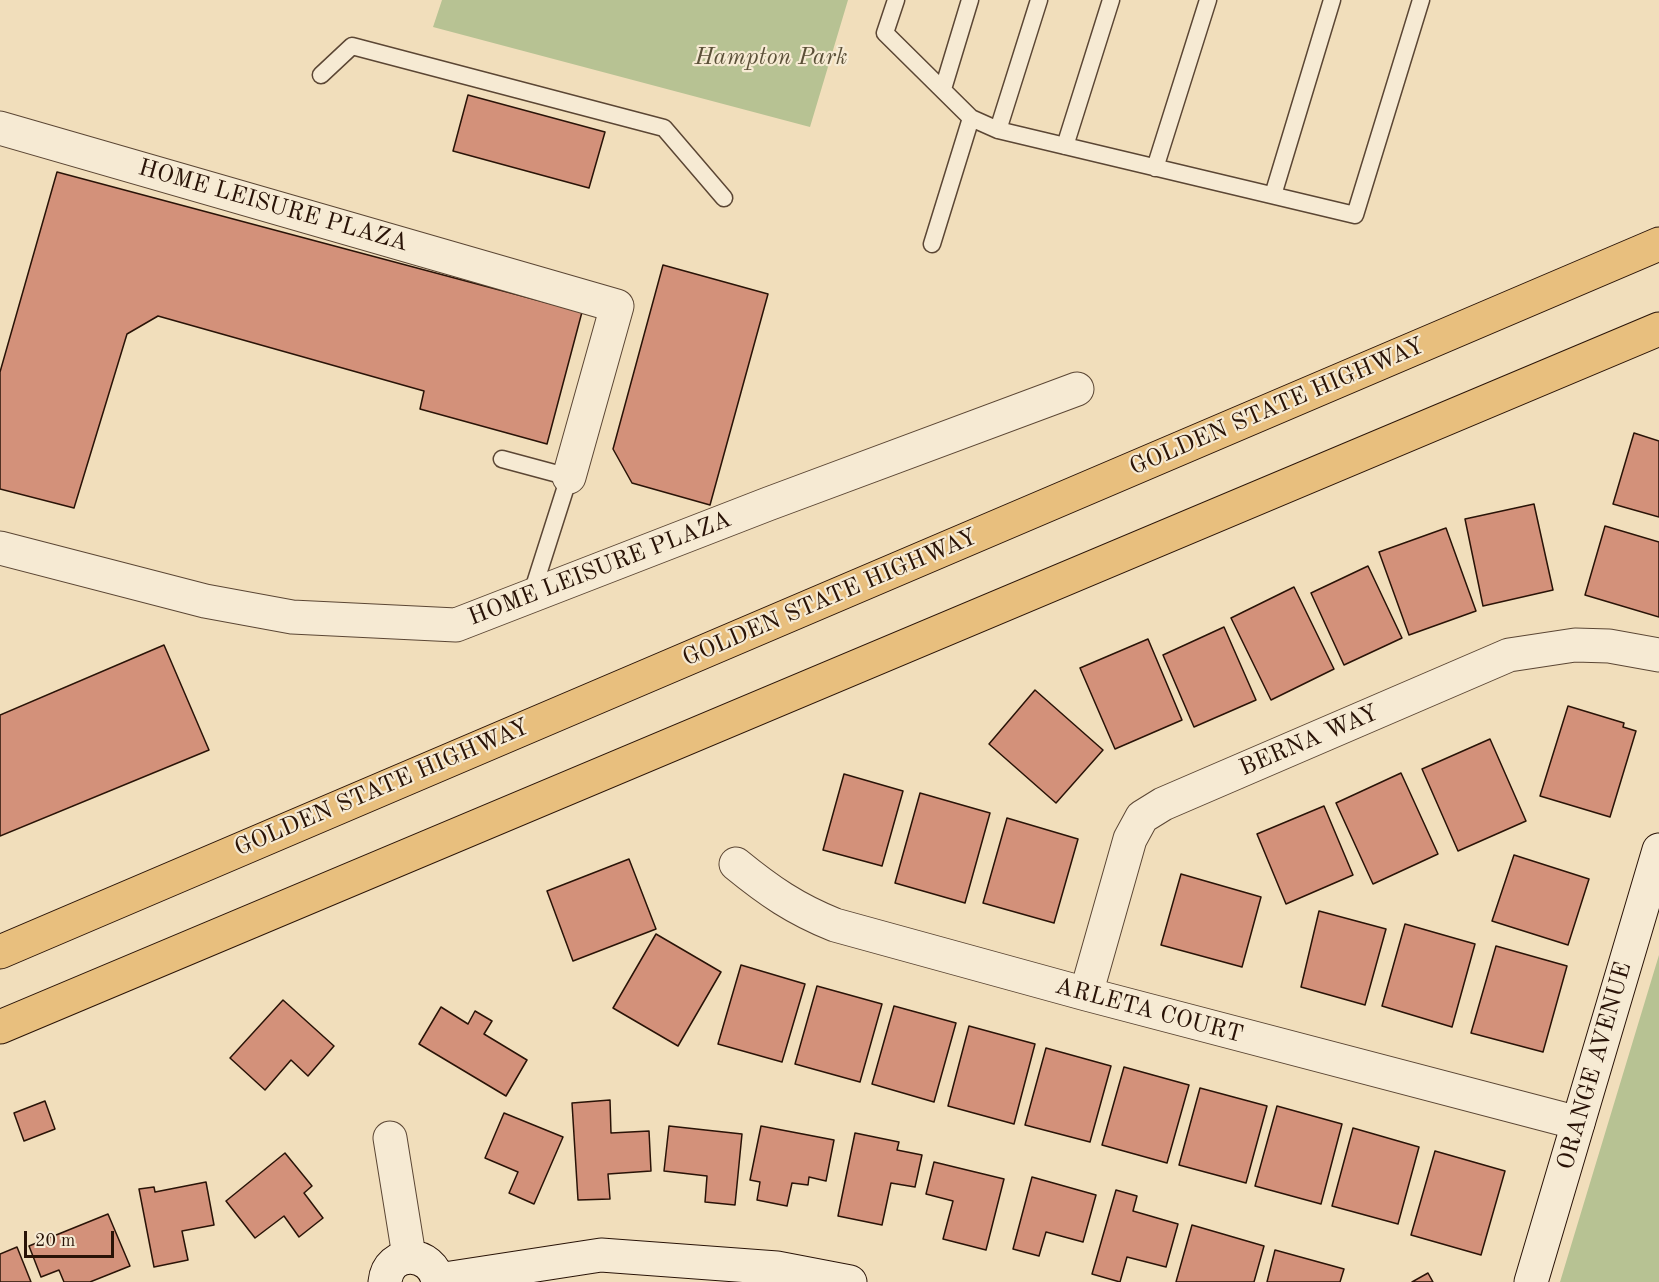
<!DOCTYPE html>
<html>
<head>
<meta charset="utf-8">
<style>
	body { margin:0 }
	#map { position:relative; width:1659px; height:1282px; overflow:hidden; background:#f1debb; font-family:"Old Standard TT",serif }
	canvas { display:block }
	.scale { position:absolute; left:24px; top:1231px; width:90px; height:27px; box-sizing:border-box; border:3px solid #291307; border-top:0; padding-left:8px; font-size:18px; line-height:21px; white-space:nowrap; color:#291307; -webkit-text-stroke:4px #f6ead3; paint-order:stroke }
</style>
</head>
<body>
<div id="map">
<canvas width="1659" height="1282"></canvas>
<div class="scale">20 m</div>
</div>
<script>
const context = document.querySelector('canvas').getContext('2d');
context.lineJoin = 'round';
function fillPath(path, color) { context.fillStyle = color; context.fill(path, 'evenodd'); }
function stroke(path, color, width, dash) { context.strokeStyle = color; context.lineWidth = width; context.lineCap = dash ? 'butt' : 'round'; context.setLineDash(dash || []); context.stroke(path); }
function label(font, color, halo, rows, align = 'center') {
  context.font = font + ' "Old Standard TT",serif'; context.lineWidth = 4.5; context.setLineDash([]); context.textBaseline = 'middle'; context.strokeStyle = halo; context.fillStyle = color; for (const [text, x, y, turn = 0] of rows) {
    context.save(); context.translate(x, y); context.rotate((+turn || 0) * Math.PI / 180); context.textAlign = isNaN(turn) ? turn : align; if (halo) context.strokeText(text, 0, 0); context.fillText(text, 0, 0); context.restore();
  }
}
const green = new Path2D(`
	M442,0H848L810,127L433,27Z
	M1659,955V1282H1560Z`);
const building = new Path2D(`
	M468,95L605,132L589,188L453,151Z
	M57,172L582,312L547,444L420,409L424,391L158,316L127,334L74,508L0,489V372Z
	M663,265L768,294L710,505L632,483L613,449Z
	M1634,433L1659,441V517L1613,504Z
	M1534,504L1553,590L1483,606L1465,519Z
	M1605,526L1659,542V617L1585,595Z
	M1446,528L1476,611L1409,635L1379,552Z
	M1368,566L1402,638L1344,665L1311,593Z
	M1294,587L1334,669L1271,700L1231,618Z
	M1224,627L1256,700L1194,727L1163,655Z
	M1148,639L1182,720L1115,749L1080,668Z
	M164,645L209,750L0,836V715Z
	M1035,690L1103,750L1056,803L989,744Z
	M1568,706L1624,723L1623,727L1636,731L1610,817L1540,796Z
	M1490,739L1526,821L1458,851L1422,769Z
	M1401,773L1438,854L1373,884L1336,803Z
	M844,774L903,791L882,866L823,850Z
	M920,793L990,813L965,903L895,883Z
	M1324,806L1353,875L1286,904L1257,834Z
	M1007,818L1078,839L1054,923L983,903Z
	M1514,855L1589,879L1568,945L1492,921Z
	M629,859L656,929L573,961L547,891Z
	M1181,874L1261,897L1242,967L1161,945Z
	M1319,911L1386,929L1365,1005L1301,987Z
	M1405,924L1475,944L1452,1027L1382,1006Z
	M656,934L721,972L678,1046L613,1008Z
	M1496,946L1567,966L1543,1052L1471,1033Z
	M741,965L805,984L782,1062L718,1044Z
	M817,986L882,1004L860,1082L795,1064Z
	M283,1000L334,1046L308,1076L291,1060L265,1090L230,1058Z
	M894,1006L956,1023L934,1102L872,1084Z
	M441,1007L468,1024L475,1011L492,1021L484,1034L527,1060L506,1096L419,1044Z
	M969,1026L1035,1044L1014,1124L948,1106Z
	M1046,1048L1111,1066L1090,1142L1025,1125Z
	M1124,1067L1189,1085L1167,1163L1102,1145Z
	M1200,1088L1267,1106L1246,1183L1179,1165Z
	M610,1100L611,1133L649,1131L651,1171L608,1174L610,1199L578,1200L572,1103Z
	M45,1101L55,1129L24,1141L14,1113Z
	M1277,1106L1342,1124L1321,1204L1255,1186Z
	M504,1113L563,1137L534,1204L509,1193L518,1172L485,1158Z
	M669,1126L742,1134L735,1205L705,1202L707,1176L664,1171Z
	M761,1126L834,1140L826,1181L809,1177L808,1185L792,1183L787,1206L757,1200L760,1182L750,1180Z
	M1353,1128L1419,1147L1398,1224L1332,1206Z
	M855,1133L899,1142L897,1150L922,1155L915,1187L891,1183L882,1225L838,1216Z
	M1435,1151L1505,1171L1481,1255L1411,1235Z
	M285,1153L312,1186L304,1193L323,1218L299,1237L284,1216L255,1238L226,1201Z
	M934,1162L1004,1179L986,1250L943,1239L953,1201L926,1194Z
	M1032,1177L1096,1195L1083,1242L1046,1232L1039,1256L1013,1249Z
	M206,1182L214,1225L182,1231L188,1260L154,1267L139,1189L154,1187L155,1192Z
	M1116,1190L1137,1196L1133,1211L1178,1224L1166,1267L1127,1257L1120,1282L1092,1274Z
	M108,1214L130,1266L90,1282H64L59,1270L41,1277L29,1246Z
	M1192,1225L1264,1246L1254,1282H1176Z
	M17,1247L31,1282H0V1254Z
	M1275,1250L1344,1269L1340,1282H1267Z
	M1428,1273L1433,1282H1412Z`);
const lane = new Path2D(`
	M896,0L885,33L971,118
	M321,75L352,46L664,128L724,198
	M943,89L970,0
	M998,130L1039,0
	M1065,146L1111,0
	M1155,168L1208,0
	M1273,195L1332,0
	M932,244L971,118L998,130L1355,215L1421,0
	M502,459L569,477L531,596`);
const street = new Path2D(`
	M0,128L617,306L569,477
	M0,548L205,601L292,617L456,625L768,504L1077,389
	M736,864C769,891 795,909 835,925L1086,994L1578,1123
	M1086,994L1130,839L1142,817L1163,804L1509,655L1575,645L1609,646L1659,655
	M390,1138L409,1256`);
const secondary = new Path2D(`
	M438,1280L601,1255L777,1268L850,1282
	M385,1282C388,1248 433,1250 438,1282
	M1531,1282L1659,850`);
const highway = new Path2D(`
	M0,952L1659,244
	M0,1027L1659,329`);
const parkNames = [
	["Hampton Park",771,58]
];
const streetNames = [
	["HOME LEISURE PLAZA",273,206,16],
	["GOLDEN STATE HIGHWAY",1277,407,-23],
	["HOME LEISURE PLAZA",600,569,-21],
	["GOLDEN STATE HIGHWAY",830,598,-23],
	["BERNA WAY",1309,741,-23],
	["GOLDEN STATE HIGHWAY",382,788,-23],
	["ARLETA COURT",1149,1011,15],
	["ORANGE AVENUE",1595,1066,-74]
];
fillPath(green, '#b7c293');
fillPath(building, '#d3917a');
stroke(building, '#291307', 1.5);
stroke(lane, '#5b4634', 19);
stroke(street, '#5b4634', 35);
stroke(secondary, '#291307', 35);
stroke(highway, '#291307', 35);
stroke(lane, '#f6ead3', 16);
stroke(street, '#f6ead3', 33);
stroke(secondary, '#f6ead3', 33);
stroke(highway, '#e8bf7e', 33);
label('italic 24px', '#5b5038', '#f6ead3', parkNames);
label('24px', '#291307', '#f6ead3', streetNames);
</script>
</body>
</html>
